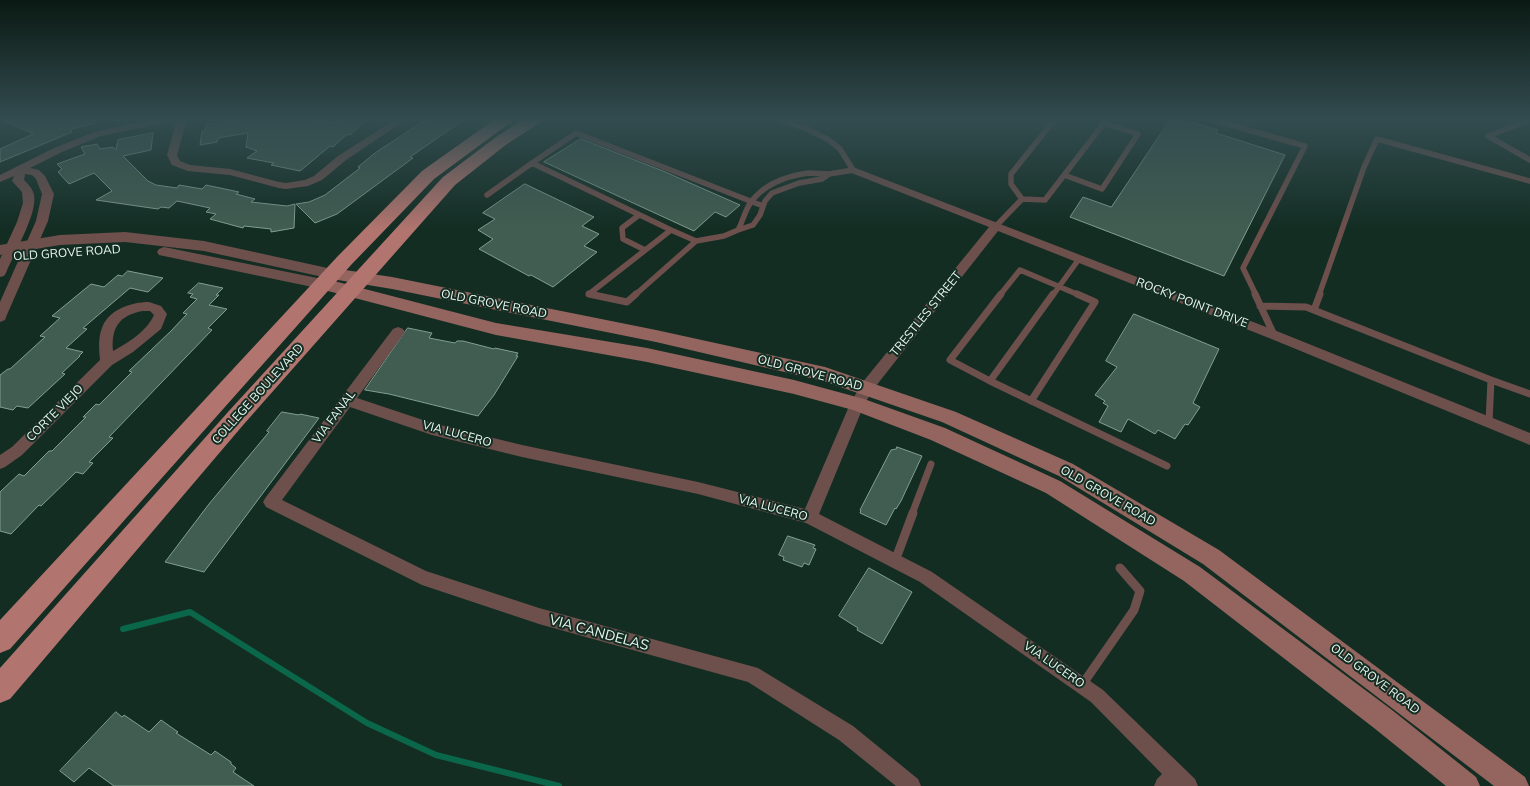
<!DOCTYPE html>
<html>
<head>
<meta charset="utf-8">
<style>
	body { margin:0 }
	canvas { display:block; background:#132d23 }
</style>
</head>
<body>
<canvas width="1530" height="786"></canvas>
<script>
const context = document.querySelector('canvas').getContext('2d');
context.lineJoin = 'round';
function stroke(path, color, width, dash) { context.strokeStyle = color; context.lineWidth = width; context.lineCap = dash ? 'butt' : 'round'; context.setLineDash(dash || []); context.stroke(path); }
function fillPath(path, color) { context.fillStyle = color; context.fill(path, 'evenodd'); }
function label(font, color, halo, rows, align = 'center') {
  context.font = font + ' Mulish,sans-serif'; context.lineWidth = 4; context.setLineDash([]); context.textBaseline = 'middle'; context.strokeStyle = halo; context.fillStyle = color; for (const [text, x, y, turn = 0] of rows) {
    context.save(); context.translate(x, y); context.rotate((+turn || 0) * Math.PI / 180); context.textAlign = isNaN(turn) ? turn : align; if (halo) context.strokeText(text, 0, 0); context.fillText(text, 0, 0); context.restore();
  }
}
const stream = new Path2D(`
	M123,629L190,612L367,723L436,755L559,786`);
const building = new Path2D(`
	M1,119H94L95,123L71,129L72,132L0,162V149L33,134Z
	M245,119H309L335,123L340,119H367L350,135L347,134L333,147L330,146L300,171L271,165L274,163L247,158L257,151L246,147L248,133L218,138L217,142L200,145L202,131H205L206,125Z
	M427,119H465L410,157L413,158L337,214L315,223L296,204L309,202L325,195L360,168L358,167L375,153Z
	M1171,119L1189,125L1191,122L1218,130L1216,133L1285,155L1224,276L1070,217L1083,197L1111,207Z
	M153,133L151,150L123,156L148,181L156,185L177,188L179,185L202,189L206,185L239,192L236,194L255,199L251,202L287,206L295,204L294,228L271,232V229L244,226L243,228L210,219L216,214L206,212L210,208L177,201L169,208L161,207L158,209L96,200L112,191L94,173L69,184L58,172L62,169L57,164L85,154L81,147L97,144L100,149L113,147L116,150L118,140Z
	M581,139L663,171L740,205L726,217L715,212L694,231L544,162Z
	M525,184L594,217L582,226L599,234L584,246L597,252L553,287L531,275L529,276L479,249L493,239L478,230L495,219L483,213Z
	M128,271L163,278L148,292L130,288L83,328L87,329L66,348L83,352L79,356H80L62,373L65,374L28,408L17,406L13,410L0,407V375L8,369H10L45,337L40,336L60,318L52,316L91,284L104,287L118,275L122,276Z
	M199,283L223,288L216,295H219L209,305L227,309L208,328L212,330L109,437L113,438L89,462L93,463L83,474L76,472L41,506L39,505L11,534L0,531V492L19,474L24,476L49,451H52L86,417H83L96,404L99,405L132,372L129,371L171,331L187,314L183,313L197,299L190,297L193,294L188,293Z
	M1134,314L1219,349L1193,403L1200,407L1188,425L1185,424L1175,439L1158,430L1155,434L1128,419L1121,432L1099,422L1108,406L1103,403L1105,401L1095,395L1117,367L1106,361Z
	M408,328L432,333L429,338L455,343L457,341H463L494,349L495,348L518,353L516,356H518L494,395L478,416L389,394L365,390Z
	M282,412L299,415L300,414L319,418L204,572L165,562L209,504L269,432L267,431Z
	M897,447L922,456L901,501L896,509L895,508L886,525L860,513L861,510H860L891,450L896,449Z
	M788,536L815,545L813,548L816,549L809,565L804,563L802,567L783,560L784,557L779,555Z
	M869,568L912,592L882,644L857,630L858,628L839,616Z
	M116,712L122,717L124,715L149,732L161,720L178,732L176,733L211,755L215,751L231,762V764L236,768L233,772L254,786H114L89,768L74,782L60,771Z`);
const serviceFar2 = new Path2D(`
	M777,119L807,129L829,140L840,149L853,170L829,174
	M1210,119L1305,146L1243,268L1256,295
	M1530,120L1488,136L1530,160
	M808,173L829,174L822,179L799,183L772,193L765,201L760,215L753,225L738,230C743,221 745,210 751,202C765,183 787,176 808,173Z
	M1064,175L1102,189L1138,134L1104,123
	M487,195L532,163
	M1022,199L1011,184V174L1055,119
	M639,215L622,228L623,239L645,250
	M996,226L1022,199L1045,200L1107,119
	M671,230L532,163L576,133L763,206
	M696,241L724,236L738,230
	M594,295L589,294L671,230L696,241
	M635,295L696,241
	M1000,295L1020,270L1079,295
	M1053,295L1079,259
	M1319,295L1364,167L1377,139L1530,181`);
const serviceFar1 = new Path2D(`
	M589,294L627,302L636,294
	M1053,294L990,381L1167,466
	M1255,294L1274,335
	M1260,306L1306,307L1491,380L1489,422
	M1314,310L1320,294
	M1491,380L1530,394
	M990,381L950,360L1001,294
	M1031,401L1095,302L1077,294
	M912,514L931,464`);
const service = new Path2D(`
	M895,561L913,513
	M1082,685L1134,610L1140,591L1120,568`);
const minor = new Path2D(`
	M156,119H174L169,122L101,136L62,152L30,168L39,170L45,176L54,194L48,221L6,317L5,320L0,322V302L36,221L42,194L36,179L32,175L25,174L24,180C28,184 33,189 34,195C38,213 13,255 6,273L4,276L0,277V259L17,222L23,203L22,192L12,181L14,176L0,182V175L54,148L94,132Z
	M177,119H187L177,155L180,161L190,165L230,169L279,182L286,183L305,180L314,176L338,156L396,119H407L346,160L322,180L308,186L286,189L279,188L230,175L188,171L172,165L167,155Z
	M853,167L1279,332L1530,433V445L1269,338L998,231L872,391L864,405L819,514L932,572L1103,690L1195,779L1198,786H1154L1157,779L1162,774L1091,702L920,582L806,523L698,494L522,457L432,435L350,407L282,500L426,571L539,608L758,668L853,726L918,779L921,786H896L839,740L748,682L539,624L422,585L266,507L263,502L266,497L393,329L398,327L403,329L405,332L403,335L357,398L432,423L522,445L698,482L805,509L850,404L862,383L989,227L849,172L848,170Z
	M149,302L161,306L167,314L161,329L133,352L112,365L22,455L5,467L0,469V455L12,447L100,360C99,349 98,338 102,328C108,310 131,302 149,302ZM143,311H150L154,315C147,331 128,343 113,351C111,328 119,315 143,311Z`);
const tertiary = new Path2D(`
	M125,232L204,241L332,269L337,270L339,274L337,278L332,279L204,251L125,242L60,245L0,255V245L60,235Z
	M164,247L322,279L327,280L330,284L327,288L322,289L159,255L157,252L159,249Z`);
const secondary = new Path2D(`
	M332,268L392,277L656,330L825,367L956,412L1073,464L1219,550L1525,777L1529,786H1494L1203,564L1059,476L942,422L823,381L656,342L392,289L326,278L324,274L326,270Z
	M334,281L496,323L647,348L794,380L864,399L945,428L1060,481L1200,567L1392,710L1476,777L1480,786H1446L1374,728L1184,581L1046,493L931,440L853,410L794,394L647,362L496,335L328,291L326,287L328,283Z`);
const primary = new Path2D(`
	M495,119H513L511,122L434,179L351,265L10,649L0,653V620L337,257L422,171Z
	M524,119H543L541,122L507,144L455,185L244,424L10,699L0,703V668L228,412L443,177L496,137Z`);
const streetNames = [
	["OLD GROVE ROAD",67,253,-4],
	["ROCKY POINT DRIVE",1192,303,21],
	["OLD GROVE ROAD",494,304,11],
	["TRESTLES STREET",926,314,-51],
	["OLD GROVE ROAD",810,373,15],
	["COLLEGE BOULEVARD",258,394,-48],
	["CORTE VIEJO",55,413,-45],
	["VIA FANAL",334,417,-53],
	["VIA LUCERO",457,434,15],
	["OLD GROVE ROAD",1108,496,30],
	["VIA LUCERO",773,508,15],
	["VIA LUCERO",1054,665,35],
	["OLD GROVE ROAD",1375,679,37]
];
const nearStreetnames = [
	["VIA CANDELAS",599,633,15]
];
stroke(stream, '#0b674a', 6);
fillPath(building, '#415c50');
stroke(building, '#819e91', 1);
stroke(serviceFar2, '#6d4f4c', 5.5);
stroke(serviceFar1, '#6d4f4c', 7);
stroke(service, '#6d4f4c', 9);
fillPath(minor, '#6d4f4c');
fillPath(tertiary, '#6d4f4c');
fillPath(secondary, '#94645f');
fillPath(primary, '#b1746e');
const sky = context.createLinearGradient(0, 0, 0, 229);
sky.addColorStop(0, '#0a1913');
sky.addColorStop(0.52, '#334c50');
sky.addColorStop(1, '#334c5000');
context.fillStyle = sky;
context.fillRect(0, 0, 1530, 229);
label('12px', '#eaf9f2', '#132d23', streetNames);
label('14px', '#eaf9f2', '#132d23', nearStreetnames);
</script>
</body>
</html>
